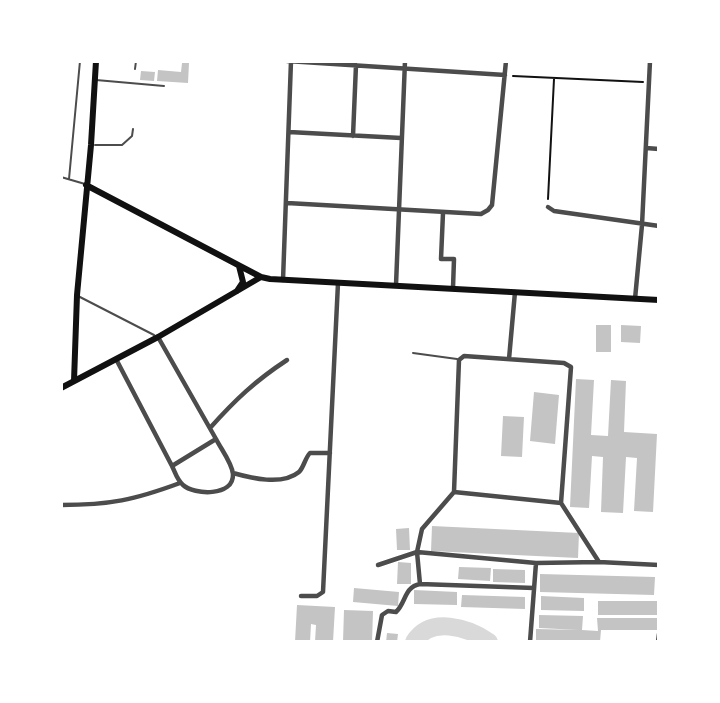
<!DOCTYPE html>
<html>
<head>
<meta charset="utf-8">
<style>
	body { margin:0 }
	#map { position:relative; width:720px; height:703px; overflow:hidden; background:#fff; font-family:Manrope,sans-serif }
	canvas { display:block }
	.frame { position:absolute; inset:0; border:63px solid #fff; pointer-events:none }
</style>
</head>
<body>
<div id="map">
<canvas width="720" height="703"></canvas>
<div class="frame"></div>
</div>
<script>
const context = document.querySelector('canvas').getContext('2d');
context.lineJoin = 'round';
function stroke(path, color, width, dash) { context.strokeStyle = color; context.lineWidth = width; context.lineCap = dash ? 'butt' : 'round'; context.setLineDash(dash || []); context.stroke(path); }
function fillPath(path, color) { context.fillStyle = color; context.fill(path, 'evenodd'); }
const river = new Path2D(`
	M414,642C430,616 468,627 489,642`);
const building = new Path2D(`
	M182,63H189L188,83L157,81L158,70L181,72Z
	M141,71L155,72L154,81L140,80Z
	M596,325H611V352H596Z
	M621,325L641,326L640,343L621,342Z
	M576,379L594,380L591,435L608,436L611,380L626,381L624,432L657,434L653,512L634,511L637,458L626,457L623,513L601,512L603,457L592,456L589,508L570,507Z
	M534,392L559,395L555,444L530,441Z
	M503,416L524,417L522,457L501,456Z
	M432,526L579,533L578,558L431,551Z
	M409,528L410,550H397L396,529Z
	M398,562L411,563V584H397Z
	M459,567L491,568L490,581L458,579Z
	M493,569L525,570V583L493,582Z
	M540,574L655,577L654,595L540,592Z
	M354,588L399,592L398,606L353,602Z
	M414,590L457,592V605L414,604Z
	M462,595L525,597V609L461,607Z
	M541,596L584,598V611L541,610Z
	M598,601H659V615H598Z
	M297,605L335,607L333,642H315L316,625L311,624L310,642H295Z
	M344,610L373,611L372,642H343Z
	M539,615L583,616L582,630L598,631L597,618H658V630H601L600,642H536V629L579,630L539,628Z
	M387,633L398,634L397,642H386Z`);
const path = new Path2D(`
	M513,76L643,82
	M548,199L554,79`);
const service = new Path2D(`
	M135,69L136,61
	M96,80L164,86
	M95,145H122L132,136L133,129
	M61,177L85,184
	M69,179L80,61
	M78,296L154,335
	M413,353L457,359`);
const minor = new Path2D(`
	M287,61L505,75
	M289,132L401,138
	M353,136L356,65
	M646,148L659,149
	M287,203L481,214L488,210L492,205L506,61
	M548,207L554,211L659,226
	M443,213L441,259H454L453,288
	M283,280L291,61
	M396,285L405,61
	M635,299L642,225L650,61
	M158,337L216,439L172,466C175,472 177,480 183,485C194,495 234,497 233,474C232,463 221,449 216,439
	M116,359L172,466
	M509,359L515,292
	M210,428C235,400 255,381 287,360
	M233,473C251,478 282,486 299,472C304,467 305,458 310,453H330
	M454,492L561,503
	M61,505C110,505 134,500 180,483
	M378,565L417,552L536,563L599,562L659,565
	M420,584L534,588
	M301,596H317L323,592L338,283
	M377,642L382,615L388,611L396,612C406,603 404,587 420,584L417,552L422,529L454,492L459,360L464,356L564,363L571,367L561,503L599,562
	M530,642L536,563
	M658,642L659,634`);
const primary = new Path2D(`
	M86,185L261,277L270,279L659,300
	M237,291L243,282L239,266
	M74,381L77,295L91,145L96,61
	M61,388L158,337L261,277`);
stroke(river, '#d9d9d9', 18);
fillPath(building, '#c4c4c4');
stroke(path, '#111', 2);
stroke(service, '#4c4c4c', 2);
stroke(minor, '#4c4c4c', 4.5);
stroke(primary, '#111', 6);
</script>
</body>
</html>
